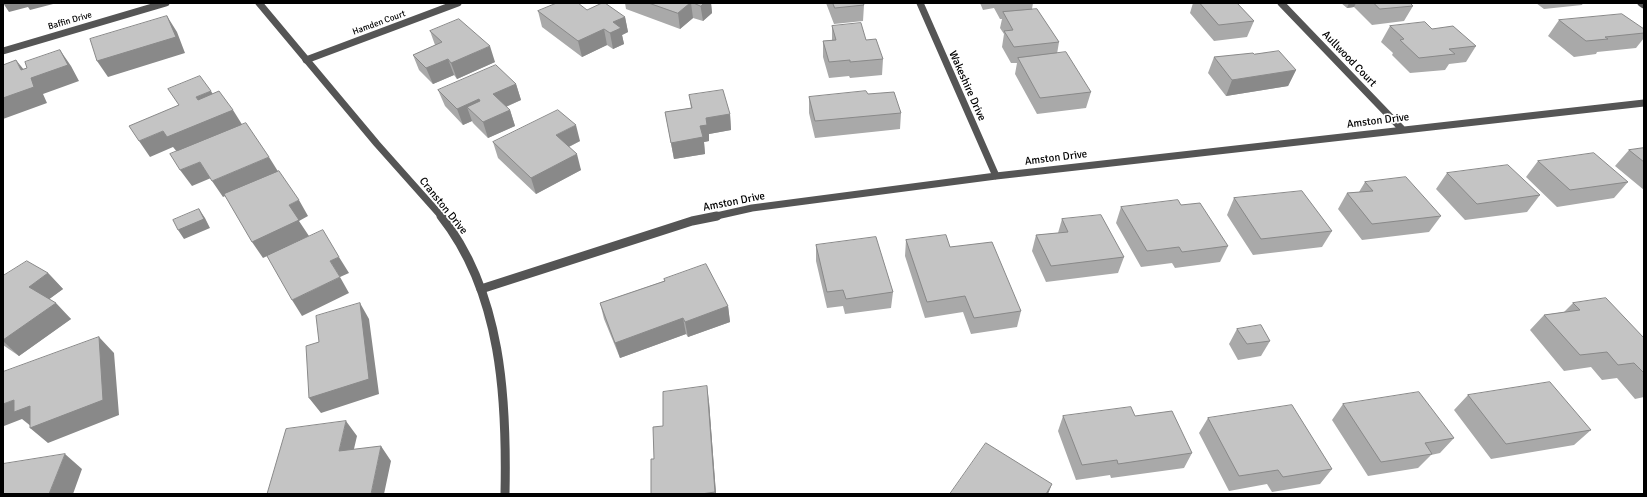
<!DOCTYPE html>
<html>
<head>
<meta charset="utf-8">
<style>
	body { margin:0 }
	#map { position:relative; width:1647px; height:497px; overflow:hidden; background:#fff; font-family:Signika,sans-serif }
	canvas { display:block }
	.frame { position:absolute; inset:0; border:4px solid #000; pointer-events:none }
</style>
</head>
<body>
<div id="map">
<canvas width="1647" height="497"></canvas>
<div class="frame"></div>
</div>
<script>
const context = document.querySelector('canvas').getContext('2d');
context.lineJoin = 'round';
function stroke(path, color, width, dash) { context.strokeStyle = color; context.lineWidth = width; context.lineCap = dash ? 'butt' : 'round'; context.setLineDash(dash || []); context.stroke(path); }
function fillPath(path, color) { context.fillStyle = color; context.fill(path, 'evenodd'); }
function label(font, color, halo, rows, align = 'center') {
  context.font = font + ' Signika,sans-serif'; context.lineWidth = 3.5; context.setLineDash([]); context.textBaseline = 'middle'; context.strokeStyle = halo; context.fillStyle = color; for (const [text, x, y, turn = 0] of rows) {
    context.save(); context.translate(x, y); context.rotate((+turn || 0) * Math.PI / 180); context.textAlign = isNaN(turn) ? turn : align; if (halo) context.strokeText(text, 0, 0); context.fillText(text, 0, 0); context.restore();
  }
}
const minorFar1 = new Path2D(`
	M920,3L996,176
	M1281,3L1402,129
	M1641,3L1644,5
	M3,51L166,3
	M306,60L458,3
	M712,217L752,208L996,176L1644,103`);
const minor = new Path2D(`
	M481,289L692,221L717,216`);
const tertiaryFar1 = new Path2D(`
	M259,3L377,144L442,217`);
const tertiary = new Path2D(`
	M441,216C502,293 507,400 505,494`);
const wall = new Path2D(`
	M625,3H711L712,13L703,21L693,18L680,29L626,9Z
	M826,3H863L864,5L863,21L834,24Z
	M980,3H1033L1032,9L1059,42L1057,54L1091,92L1086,108L1037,114L1015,74L1017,63H1011L1002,47L1004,34L1000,28L1002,19H1000L994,8L983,10Z
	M1193,3H1237L1254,21L1247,37L1214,41L1190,13Z
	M1341,3H1410L1413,6L1404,21L1372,25L1354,7L1347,8Z
	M1536,3H1583L1582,5L1544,9Z
	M587,10L625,17L628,32L622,35L624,44L613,49L607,45L582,57L542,27L538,11Z
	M1559,20L1644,29V38L1636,48L1597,52L1596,54L1574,57L1548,36Z
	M832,26L866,40L883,59L882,75L850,78L849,76L829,78L823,57V41L832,40Z
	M1390,26L1432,29L1476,46L1466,62L1449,64L1445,70L1410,73L1392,55L1393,53L1381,42Z
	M430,31L495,62L457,79L454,75L433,84L419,70L413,55L435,45Z
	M1254,54L1296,70L1288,86L1226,96L1208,73L1214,57Z
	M516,84L521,100L506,107L510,110L515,126L488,138L473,123L472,121L463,125L445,106L438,90Z
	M868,94L901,113L900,129L815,138L809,113V97Z
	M689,95L730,114L731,130L709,134V141L704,142L705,154L674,159L665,112L691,108Z
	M580,141L569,147L581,170L536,194L498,158L493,142Z
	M1644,148V190L1615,166L1629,150Z
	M1538,161L1628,182L1614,198L1557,207L1526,177Z
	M1447,173L1540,195L1527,212L1465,220L1436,189Z
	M1365,182L1441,216L1429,232L1362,240L1338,209L1347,193L1359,192Z
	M1234,198L1332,231L1322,247L1253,255L1227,215Z
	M1181,205L1228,246L1220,262L1175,268L1172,263L1141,267L1116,223L1121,207Z
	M1062,219L1124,257L1118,273L1046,282L1032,251L1036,235L1058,233Z
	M906,240L950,247L1021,311L1017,327L971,334L963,312L925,318L905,256Z
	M816,245L893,292L891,308L845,314L843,306L827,308L816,261Z
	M48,273L63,289L49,299L71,319L19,356L3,345V276Z
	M664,279L728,306L730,322L688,337L686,334L620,358L604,319L600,303L664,281Z
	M1573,303L1644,338V397L1635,399L1617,378L1602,380L1591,367L1564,371L1530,330L1544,315L1564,312Z
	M1237,329L1270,341L1261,356L1238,360L1229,344Z
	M1468,395L1591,430L1574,445L1491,459L1454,410Z
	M709,402L716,494H651L654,459L663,426Z
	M1343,404L1454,438L1440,453L1431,455L1418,468L1368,476L1332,420Z
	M1063,416H1135L1192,453L1184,468L1111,478L1110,475L1076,480L1058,431Z
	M1208,418L1332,469L1320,484L1272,492L1267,484L1229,491L1199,433Z`);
const shadedWall = new Path2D(`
	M3,3H57L30,10L28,7L9,12Z
	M690,3H691L693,18L680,29L678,13Z
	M700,3H711L712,13L703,21Z
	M1349,3H1356L1354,7L1347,8Z
	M167,16L177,32L185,53L108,77L97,61Z
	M625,17L628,32L622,35L624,44L613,49L610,33L613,22Z
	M604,29L607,45L582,57L578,41Z
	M490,46L495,62L457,79L451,63Z
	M60,50L71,66L79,81L43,94L47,103L3,119V98Z
	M448,59L454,75L433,84L426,68Z
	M16,60L29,76L21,70Z
	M1296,70L1288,86L1226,96L1232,80Z
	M516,84L521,100L498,110L493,94Z
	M211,91L221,107L206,113L196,97Z
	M479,99L485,115L467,107L472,121L463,125L457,109Z
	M233,110L243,126L178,153L173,147L150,157L139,141L163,131Z
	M510,110L515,126L488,138L483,122Z
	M730,114L731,130L709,134V141L704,142L705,154L674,159L671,143L700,126L706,118Z
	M576,125L580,141L560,151L556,135Z
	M577,154L581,170L536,194L531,178Z
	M269,157L279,173L223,197L212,181Z
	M200,162L211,178L192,186L180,170Z
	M299,200L308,216L299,221L309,236L263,258L252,242L289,205Z
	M199,209L205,218L210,228L184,239L178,230Z
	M339,257L349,273L340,277L330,261Z
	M48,273L63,289L44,303L29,287Z
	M340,277L349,293L302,316L292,300Z
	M56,303L71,319L19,356L3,341V340Z
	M360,303L369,319L379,394L321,413L309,398Z
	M728,306L730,322L688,337L685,322Z
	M683,318L686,334L620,358L615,343Z
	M99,337L114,353L119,415L48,443L30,428L32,427L22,419L4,426L3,425V404L14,400Z
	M707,386L709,402L716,494H715V492Z
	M346,421L357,436L350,466L339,451Z
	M381,446L391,461L384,494H371Z
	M65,454L82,469L73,494H49Z
	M1052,484L1048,494H1046Z`);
const building = new Path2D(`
	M557,3H578L587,10L602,3H605L625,17L613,22L621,28L610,33L604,29L578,41L538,11Z
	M649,3H690L678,13Z
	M694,3H704L701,6Z
	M833,3H863L864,5L835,8Z
	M1200,3H1237L1254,21L1219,25Z
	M1374,3H1410L1413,6L1380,9Z
	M1037,9L1059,42L1014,47L1004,31L1013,30L1003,12Z
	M1622,14L1644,29V33L1605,37L1608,39L1586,41L1559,20Z
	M167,16L176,37L97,61L90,39Z
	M459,19L490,46L451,63L448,59L426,68L413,55L442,42L430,31Z
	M1425,22L1432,29L1453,26L1476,46L1449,49L1455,54L1419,58L1400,40L1404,39L1390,26Z
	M861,23L866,40L876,39L883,59L850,62V60L829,62L823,41L836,40L832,26Z
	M60,50L68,65L31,78L34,87L3,98V65L16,60L21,70L27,68L25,62Z
	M1279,51L1296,70L1232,80L1214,57L1253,53L1254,54Z
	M1066,52L1091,92L1040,98L1018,58Z
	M496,65L516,84L493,94L510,110L483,122L467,107L480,101L479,99L457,109L438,90Z
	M200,76L211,91L196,97L198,100L219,91L233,110L167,137L163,131L139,141L129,126L179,105L168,89Z
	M723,90L730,114L706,118L707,125L700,126L703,137L671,143L665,112L692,108L689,95Z
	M866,91L868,94L894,92L901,113L815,121L809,97Z
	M558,110L576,125L556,135L577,154L531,178L493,142Z
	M246,123L269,157L212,181L200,162L180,170L170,154Z
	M1644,148V162L1629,150Z
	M1594,153L1628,182L1570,190L1538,161Z
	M1508,165L1540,195L1477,204L1447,173Z
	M279,171L299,200L289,205L299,220L252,242L224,194Z
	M1406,177L1441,216L1372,224L1347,193L1373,191L1365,182Z
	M1302,191L1332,231L1261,239L1234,198Z
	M1178,200L1181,205L1200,203L1228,246L1182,252L1179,247L1147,251L1121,207Z
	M199,209L204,219L178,230L173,220Z
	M1101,215L1124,257L1051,266L1036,235L1068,232L1062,219Z
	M323,230L339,257L330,261L340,277L292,300L267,256Z
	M946,235L950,247L992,242L1021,311L974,318L965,296L927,302L906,240Z
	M876,237L893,292L846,299L843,290L827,292L816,245Z
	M27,261L48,273L29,287L56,303L3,340V276Z
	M706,264L728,306L685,322L683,318L615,343L600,303L665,281L664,279Z
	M1606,298L1644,338V373L1634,363L1618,365L1607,352L1580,355L1544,315L1580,310L1573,303Z
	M360,303L369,379L309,398L306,346L319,342L316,316Z
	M1261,325L1270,341L1247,344L1237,329Z
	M99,337L103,400L30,428V406L14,412V400L3,404V372Z
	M1550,382L1591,430L1506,444L1468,395Z
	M707,386L715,492L701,494H651V459H654L653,427L663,426V392Z
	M1419,392L1454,438L1425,443L1432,454L1381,462L1343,404Z
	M1292,405L1332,469L1283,477L1278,470L1239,476L1208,418Z
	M1131,407L1135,416L1172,411L1192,453L1118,464L1117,460L1082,465L1063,416Z
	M346,421L339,451L381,446L371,494H267L286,429Z
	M986,443L1052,484L1046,494H950Z
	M65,454L49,494H3V464Z`);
const farStreetnames = [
	["Baffin Drive",70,21,-16],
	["Hamden Court",379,23,-20]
];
const streetNames = [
	["Aullwood Court",1349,59,46],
	["Wakeshire Drive",967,86,66],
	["Amston Drive",1378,121,-7],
	["Amston Drive",1056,158,-7],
	["Amston Drive",734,202,-11],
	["Cranston Drive",443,206,51]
];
stroke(minorFar1, '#555', 7);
stroke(minor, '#555', 9);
stroke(tertiaryFar1, '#555', 7);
stroke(tertiary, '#555', 9);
fillPath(wall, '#a9a9a9');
fillPath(shadedWall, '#898989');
fillPath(building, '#c4c4c4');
stroke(building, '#898989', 1);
label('9px', '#000', '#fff', farStreetnames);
label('11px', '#000', '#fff', streetNames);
</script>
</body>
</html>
